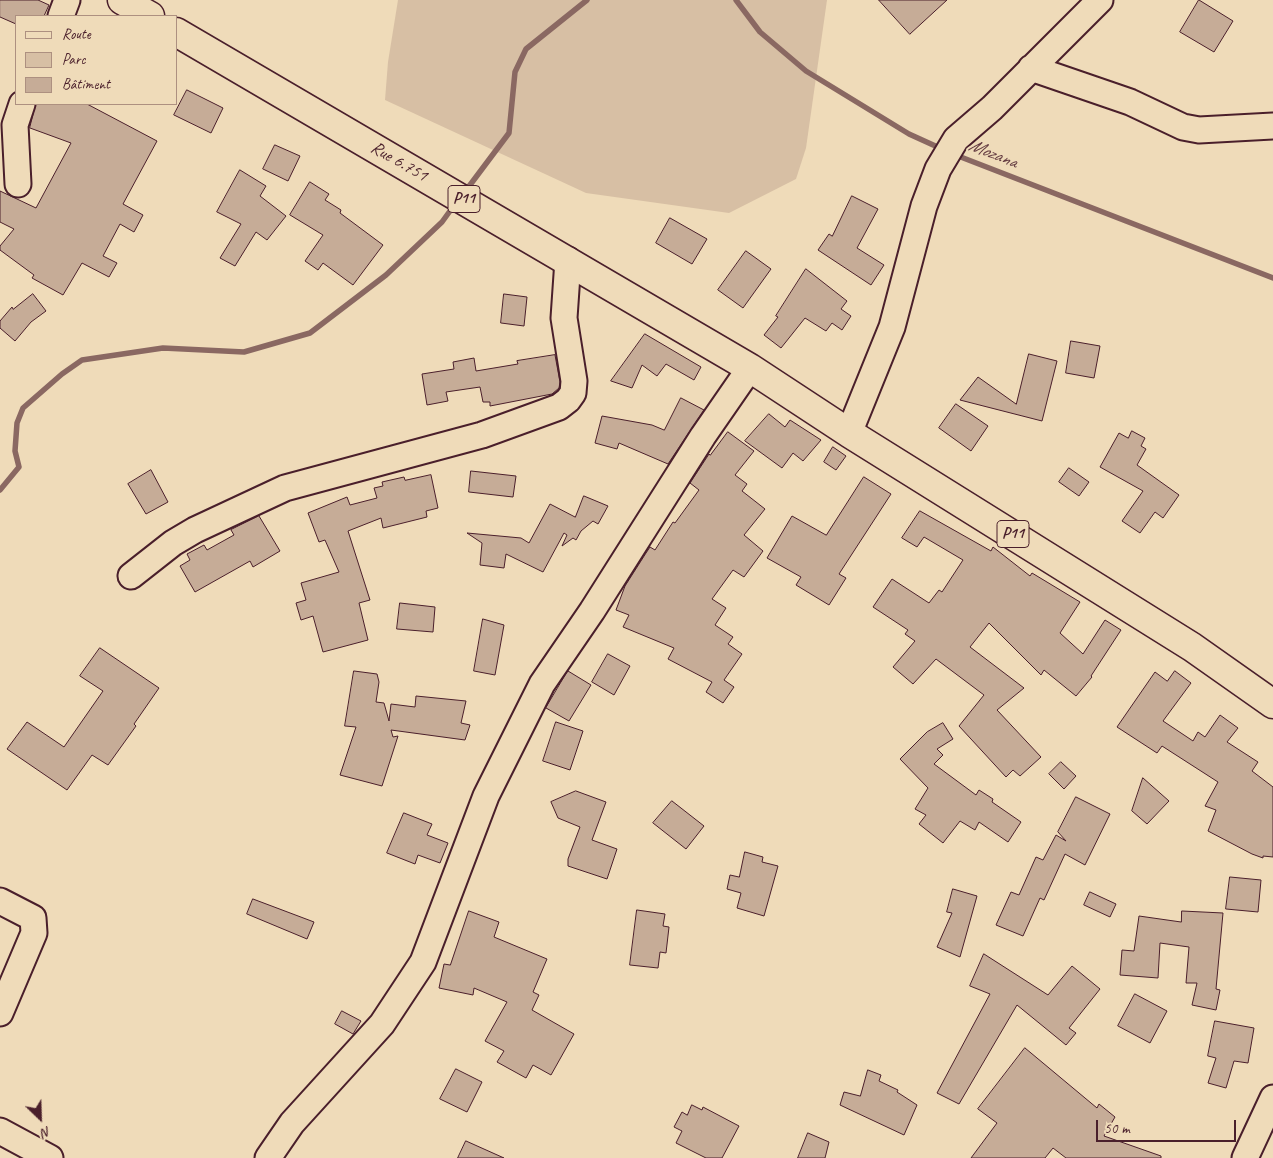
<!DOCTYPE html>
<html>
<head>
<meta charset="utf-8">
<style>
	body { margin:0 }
	#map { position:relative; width:1273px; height:1158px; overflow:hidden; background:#efdbb9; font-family:Caveat,sans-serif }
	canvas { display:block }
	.legend { position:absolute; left:15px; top:15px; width:162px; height:90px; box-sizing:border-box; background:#efdbb9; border:1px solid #ad9080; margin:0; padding:6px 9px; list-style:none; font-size:15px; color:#4a1f2b }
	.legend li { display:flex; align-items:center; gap:10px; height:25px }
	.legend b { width:25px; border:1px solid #ad9080 }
	.north { position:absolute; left:15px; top:1093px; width:50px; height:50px; -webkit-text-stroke:4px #efdbb9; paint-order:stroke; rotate:156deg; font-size:14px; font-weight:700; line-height:20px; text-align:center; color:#4a1f2b }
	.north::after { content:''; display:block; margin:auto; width:18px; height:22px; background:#4a1f2b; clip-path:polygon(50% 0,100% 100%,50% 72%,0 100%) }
	.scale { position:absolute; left:1096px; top:1120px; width:140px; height:22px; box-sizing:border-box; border:2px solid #4a1f2b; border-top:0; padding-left:6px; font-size:15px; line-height:18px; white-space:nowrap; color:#4a1f2b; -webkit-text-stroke:4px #efdbb9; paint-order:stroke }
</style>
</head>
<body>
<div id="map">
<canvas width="1273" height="1158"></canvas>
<ul class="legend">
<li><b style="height:6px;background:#efdbb9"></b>Route</li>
<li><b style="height:14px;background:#d7bfa4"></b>Parc</li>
<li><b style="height:14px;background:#c6ac97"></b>Bâtiment</li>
</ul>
<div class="north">N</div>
<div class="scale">50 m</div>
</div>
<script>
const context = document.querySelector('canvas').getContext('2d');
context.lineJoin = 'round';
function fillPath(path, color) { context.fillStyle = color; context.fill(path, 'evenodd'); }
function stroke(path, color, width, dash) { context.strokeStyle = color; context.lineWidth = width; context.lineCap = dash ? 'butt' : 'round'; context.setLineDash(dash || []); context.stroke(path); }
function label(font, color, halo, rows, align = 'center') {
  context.font = font + ' Caveat,sans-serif'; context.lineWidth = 4; context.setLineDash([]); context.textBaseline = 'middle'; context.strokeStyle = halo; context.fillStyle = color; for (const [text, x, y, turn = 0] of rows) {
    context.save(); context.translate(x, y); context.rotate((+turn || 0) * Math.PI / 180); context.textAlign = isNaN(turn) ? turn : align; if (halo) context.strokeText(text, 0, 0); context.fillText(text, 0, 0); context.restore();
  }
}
const green = new Path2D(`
	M398,0H827L806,148L796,179L729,213L586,193L385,100L388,62Z`);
const stream = new Path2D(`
	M736,0L760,32L806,71L909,134L942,149
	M953,154L1273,278
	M464,193L509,133L515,72L526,49L587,0
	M0,490L19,467L15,451L17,423L23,408L62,374L82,360L163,348L244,352L310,333L386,275L442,222L455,204`);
const building = new Path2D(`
	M0,0H38L49,5L44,16H16V24L0,17Z
	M879,0H947L910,34Z
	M1199,0L1233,21L1214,52L1180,32Z
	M187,90L223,108L211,133L174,115Z
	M36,104H87L157,141L123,204L143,215L134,232L120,224L103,256L117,263L109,277L82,263L63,295L32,278L34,275L0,250V246L14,229L0,222V191L36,208L71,143L30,128Z
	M275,145L300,156L288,181L263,169Z
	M240,170L266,186L260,196L286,216L267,240L256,232L235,266L220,258L241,224L217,212Z
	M310,182L329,194L325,200L341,210L340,213L383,245L353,285L323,263L318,270L305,261L323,235L290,215Z
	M852,196L878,209L857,248L884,265L871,285L818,250L829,234L832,236Z
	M670,218L707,239L692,264L656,243Z
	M746,251L771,269L743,308L718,290Z
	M806,269L847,301L841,309L851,316L842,330L832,323L826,331L805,318L781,348L764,335L778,317L776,316Z
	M33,294L46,311L31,322L15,341L0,328V321L12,307L13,309Z
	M504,294L527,297L524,326L501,323Z
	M645,334L701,367L694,380L666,364L657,376L642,365L632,388L611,381Z
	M1071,341L1100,346L1094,378L1066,373Z
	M1029,354L1057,361L1042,421L960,400L978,377L1016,404Z
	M555,355L560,382L559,388L552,394L490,406V402H483L480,387L446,392L448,401L427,405L422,374L454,369L453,362L474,358L476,371L518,364L517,361Z
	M681,398L704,410L668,464L619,443L617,449L595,443L602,416L652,425L664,430Z
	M956,404L988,426L971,451L939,428Z
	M769,414L785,427L790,420L821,440L803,461L793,453L782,468L745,441Z
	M1132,431L1145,438L1141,446L1146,449L1137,465L1179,495L1163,518L1155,512L1140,533L1122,521L1143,491L1100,467L1119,433L1128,438Z
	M728,432L754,451L735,475L747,484L742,491L765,509L744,535L763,551L744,577L733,570L712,599L726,608L715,625L733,637L728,644L742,654L724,680L734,687L723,703L706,692L712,682L668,659L674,648L623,627L629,615L616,610L625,586L646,553L650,547L655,550L673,522L675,523L699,490L690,483L709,454L710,455Z
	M833,447L846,456L836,470L824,462Z
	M1069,468L1089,482L1079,496L1059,482Z
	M151,470L168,502L146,514L128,484Z
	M471,471L516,476L513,497L469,492Z
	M431,475L438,508L426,511L427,517L383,528L381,518L348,531L370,600L359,603L368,640L323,652L313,616L301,620L296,603L306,600L301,583L339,572L325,540L319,542L308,513L347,497L350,505L377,498L374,488L383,486L382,482L404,477L405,480Z
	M864,477L891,494L839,574L846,578L829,605L796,585L801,577L767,558L792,516L826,535Z
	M584,496L608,506L598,524L593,521L581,531L576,540L573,538L562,546L567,535L564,533L543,572L506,554L504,568L480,565L482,543L467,533L521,538L529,543L550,504L575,517Z
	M920,511L991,551L993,547L1030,576L1032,573L1080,602L1060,633L1083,654L1105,620L1121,630L1091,676L1092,677L1076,696L1044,670L1041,675L989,623L970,647L1024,688L997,710L1041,757L1020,776L1013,770L1006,777L959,726L984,695L936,659L913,684L893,667L915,641L905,634L908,630L873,607L892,579L929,603L939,590L942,592L963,560L924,537L917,547L902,538Z
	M259,516L280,551L253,567L250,561L195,592L180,566L190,560L187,554L204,545L207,550L234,535L231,530Z
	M400,603L435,607L433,632L397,629Z
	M483,619L504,625L495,675L474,671Z
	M100,648L159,688L134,724L136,726L108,765L92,755L67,790L7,749L27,722L64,747L103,691L80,676Z
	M608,654L630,666L614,695L592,682Z
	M354,671L377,674L379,682L376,702L384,703L389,721L391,704L415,707L416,696L466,701L461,723L470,725L465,740L391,730L393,737L398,736L382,786L340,775L356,727L345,726Z
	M568,671L591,685L569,721L546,708Z
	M1175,671L1191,683L1163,721L1193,741L1198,732L1205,737L1220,715L1238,728L1227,742L1258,762L1252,771L1273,787V857L1263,856V858L1252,854L1208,831L1216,810L1205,806L1218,782L1162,746L1157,753L1117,727L1155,672L1167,681Z
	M556,722L583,731L570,770L543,761Z
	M943,723L953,739L937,749L943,755L934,764L976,795L979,790L993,799L992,802L1021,822L1008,842L979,822L975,830L960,821L943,843L919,824L926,815L915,809L928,788L900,759L927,732Z
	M1061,762L1076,776L1064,789L1049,774Z
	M1143,778L1169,801L1147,824L1132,811Z
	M576,791L606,802L592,840L617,849L607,879L568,866V859L580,827L558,818L551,802Z
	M1076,797L1110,814L1085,865L1065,854L1044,900L1040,898L1023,936L996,925L1011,892L1019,895L1036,857L1043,860L1056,835L1066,841L1058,832Z
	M672,801L704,826L686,849L653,823Z
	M404,813L432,824L427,835L448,843L440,863L418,855L415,864L387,853Z
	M745,852L763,857L762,862L778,866L764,916L737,908L741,893L727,889L730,875L739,877Z
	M1230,877L1261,880L1258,912L1226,909Z
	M953,889L977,896L960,957L937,947L952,913L947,912Z
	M1090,892L1116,904L1110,917L1084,905Z
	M253,899L314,922L307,939L247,914Z
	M637,910L665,914L663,926L669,927L666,953L660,952L658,968L630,965Z
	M469,911L499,922L494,937L547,959L533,992L539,995L532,1010L574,1034L551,1075L533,1065L526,1078L497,1062L504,1051L485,1041L507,1002L474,988L473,995L439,988L444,964L450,965Z
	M1182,911L1223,913L1216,989L1220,990L1216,1010L1192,1005L1197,983H1186L1189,947L1160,943L1158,978L1120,975L1122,950L1134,951L1139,916L1181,922Z
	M984,954L1048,995L1072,966L1100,989L1069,1028L1076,1033L1066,1045L1017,1005L959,1104L937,1093L990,994L970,986Z
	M1135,994L1167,1011L1150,1043L1118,1026Z
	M342,1011L361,1021L353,1034L335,1024Z
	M1215,1021L1254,1028L1248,1063L1234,1061L1226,1088L1208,1083L1216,1058L1208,1056Z
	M1025,1048L1097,1108L1099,1104L1115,1117L1104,1136L1161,1156V1158H1066L1053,1148L1045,1158H971L997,1123L978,1109Z
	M456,1069L482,1082L467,1112L440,1099Z
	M868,1070L881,1075L879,1081L898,1090L897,1092L917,1105L904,1135L840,1105L844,1092L860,1096Z
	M692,1105L702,1110L703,1107L739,1126L722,1158H706L676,1143L682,1131L674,1127L682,1112L687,1115Z
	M808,1133L829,1142L825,1158H798Z
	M466,1141L504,1158H458Z`);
const minor = new Path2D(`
	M61,16L67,0
	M1031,68L1130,102L1183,127L1199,130L1273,126
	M18,184L15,125L22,104
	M849,433L892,327L924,206L938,169L956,139L992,108L1100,0
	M131,576L173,543L195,530L285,488L482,435L559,407L568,400L573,393L574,381L564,318L568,260
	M0,901L33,918L34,933L0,1013
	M0,1131L50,1158
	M268,1158L292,1123L382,1024L423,962L486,796L542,684L592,611L703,436L750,368
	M1245,1158L1273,1098`);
const major = new Path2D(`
	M122,0L150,16
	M176,32L750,368L849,433L1192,647L1273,704`);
const shields = [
	[464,199,32],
	[1013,534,32]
];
const shieldNames = [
	["P11",464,199],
	["P11",1013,534]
];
const streetNames = [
	["Rue 6.751",399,162,30]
];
const waterNames = [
	["Mozana",993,154,22]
];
fillPath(green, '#d7bfa4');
stroke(stream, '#8a6862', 5.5);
fillPath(building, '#c6ac97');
stroke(building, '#4a1f2b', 1);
stroke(minor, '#4a1f2b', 29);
stroke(major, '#4a1f2b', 31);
stroke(minor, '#efdbb9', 25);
stroke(major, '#efdbb9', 28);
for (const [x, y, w] of shields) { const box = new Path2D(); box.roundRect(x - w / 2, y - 13.5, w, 27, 4); context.fillStyle = '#efdbb9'; context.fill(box); stroke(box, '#4a1f2b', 1); }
label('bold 16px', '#4a1f2b', null, shieldNames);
label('18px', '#4a1f2b', '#efdbb9', streetNames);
label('italic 19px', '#653d42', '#efdbb9', waterNames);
</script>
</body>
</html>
